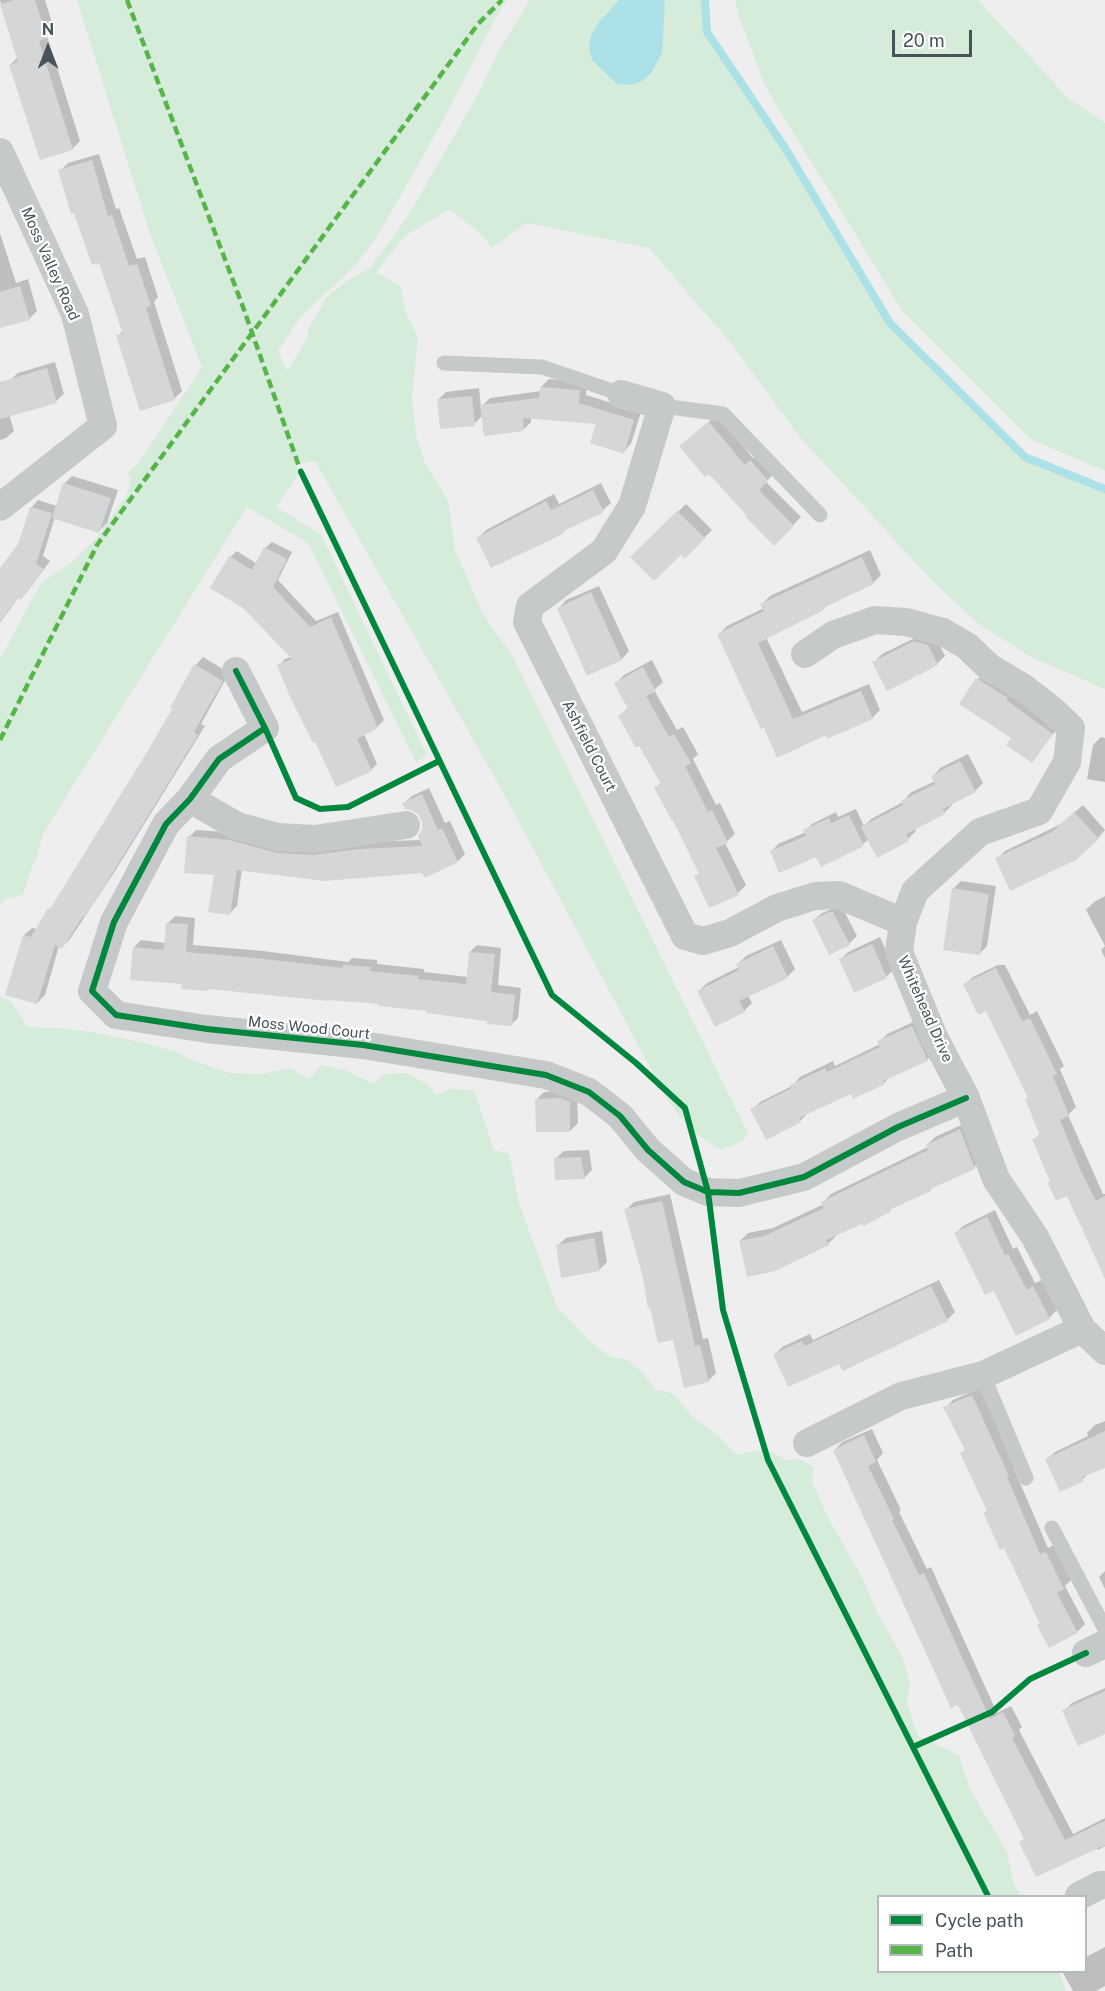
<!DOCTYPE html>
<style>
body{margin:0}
#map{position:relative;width:1105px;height:1991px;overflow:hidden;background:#efeeee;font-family:"Public Sans",sans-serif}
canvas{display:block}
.legend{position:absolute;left:877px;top:1895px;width:210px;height:78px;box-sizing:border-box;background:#fff;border:2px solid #b5babd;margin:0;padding:8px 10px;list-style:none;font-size:18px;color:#475359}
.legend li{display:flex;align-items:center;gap:12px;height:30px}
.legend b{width:30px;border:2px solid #b5babd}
.north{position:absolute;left:18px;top:18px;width:60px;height:60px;-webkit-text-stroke:4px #fff;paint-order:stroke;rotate:0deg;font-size:16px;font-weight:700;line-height:24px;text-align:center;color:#475359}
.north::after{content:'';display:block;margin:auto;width:21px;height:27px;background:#475359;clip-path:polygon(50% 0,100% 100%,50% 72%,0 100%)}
.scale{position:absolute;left:892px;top:30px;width:80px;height:27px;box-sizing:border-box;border:3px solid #475359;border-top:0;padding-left:8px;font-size:18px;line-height:21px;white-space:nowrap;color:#475359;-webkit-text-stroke:4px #fff;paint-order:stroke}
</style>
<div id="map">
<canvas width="1105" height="1991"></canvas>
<ul class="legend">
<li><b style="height:8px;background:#00873e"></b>Cycle path</li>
<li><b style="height:8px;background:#57b448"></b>Path</li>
</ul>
<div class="north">N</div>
<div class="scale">20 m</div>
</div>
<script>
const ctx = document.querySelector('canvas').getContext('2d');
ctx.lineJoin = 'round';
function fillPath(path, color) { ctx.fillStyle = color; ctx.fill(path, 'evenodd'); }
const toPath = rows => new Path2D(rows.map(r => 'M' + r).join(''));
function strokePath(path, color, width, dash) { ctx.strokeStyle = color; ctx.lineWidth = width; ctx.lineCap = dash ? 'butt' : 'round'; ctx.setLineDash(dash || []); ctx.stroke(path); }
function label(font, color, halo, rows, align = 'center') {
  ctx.font = font + ' "Public Sans",sans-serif'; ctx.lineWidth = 4.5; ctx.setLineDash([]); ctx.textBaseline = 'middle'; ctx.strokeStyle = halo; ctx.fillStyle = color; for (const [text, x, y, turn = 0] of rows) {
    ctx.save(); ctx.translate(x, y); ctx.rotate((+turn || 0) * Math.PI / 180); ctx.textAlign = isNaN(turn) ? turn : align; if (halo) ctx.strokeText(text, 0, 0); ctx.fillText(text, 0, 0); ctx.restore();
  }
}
fillPath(toPath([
 [77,0,507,0,496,17,445,117,380,232,356,265,302,315,278,351,287,371,307,339,308,330,326,298,345,282,370,268,408,216,478,94,499,50,530,0,619,0,598,23,665,3,663,0,707,0,705,15,707,32,732,73,778,136,890,323,1025,457,1105,489,1105,689,1033,658,980,625,936,585,799,436,729,341,649,248,527,223,492,248,482,235,450,209,405,236,376,272,401,287,405,310,418,337,412,399,416,435,425,463,448,500,455,550,483,614,512,655,748,1133,743,1141,721,1150,692,1131,668,1101,505,796,315,461,297,464,297,476,276,507,321,534,427,755,416,762,308,543,247,507,43,834,37,857,31,870,23,895,4,900,0,907,0,659,41,583,71,563,96,539,127,494,131,478,127,474,138,463,202,367,150,234],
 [735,0,978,0,1068,98,1105,123,1105,471,1030,439,903,312,766,88,738,14],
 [0,997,11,1001,28,1027,59,1028,92,1032,141,1042,177,1052,194,1061,231,1073,262,1074,291,1068,309,1079,321,1065,345,1070,374,1084,384,1074,407,1073,425,1083,436,1095,449,1089,474,1090,494,1150,509,1154,519,1203,557,1307,593,1344,611,1357,626,1359,642,1372,656,1390,672,1393,693,1417,718,1435,737,1455,753,1451,773,1452,784,1460,799,1459,814,1467,812,1482,829,1519,863,1579,876,1610,902,1656,910,1684,907,1703,918,1736,959,1755,969,1787,1007,1852,1014,1884,1021,1896,878,1896,878,1972,1059,1972,1066,1991,0,1991]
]), '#d5ecdb');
fillPath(toPath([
 [619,0,663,0,665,3,662,53,651,73,642,81,629,85,617,84,592,60,589,48,591,36,598,23]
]), '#ace1e7');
fillPath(toPath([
 [0,0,45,0,54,29,47,36,80,141,72,149,10,65,18,57],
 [99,154,116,209,119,208,137,259,145,257,158,297,154,302,182,391,174,399,118,336,123,331,100,261,60,171,68,163],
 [0,233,16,283,28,279,37,311,29,319,0,327],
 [55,362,64,394,56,401,10,380,18,373],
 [549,379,587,383,586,395,641,412,631,444,623,452,598,422,531,417,531,422,524,429,483,415,474,424,438,400,446,392,479,388,481,407,490,398,541,391,541,387],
 [6,403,14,431,6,438,0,440,0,404],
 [717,415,753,458,759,454,775,472,766,482,801,517,774,544,689,438],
 [72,476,118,490,107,523,99,531,55,517,43,556,50,561,28,591,21,598,19,597,0,623,0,571,19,544,31,508,38,500,57,506,64,484],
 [601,483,611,503,603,510,567,528,562,533,478,538,486,530,554,494,559,504],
 [686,504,712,530,685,557,681,553,632,557],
 [272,542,292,552,278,580,316,621,338,612,384,720,377,727,364,734,377,764,371,770,279,666,285,659,291,657,230,557,237,551,257,564,265,548],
 [870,550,881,575,873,583,829,603,823,609,766,637,802,712,869,684,880,710,872,718,826,733,778,756,719,634,727,626,764,608,762,604,770,596],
 [599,586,629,651,622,659,588,674,559,608,566,600],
 [923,634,936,638,945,656,937,664,887,689,874,662,882,654],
 [203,657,229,673,201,724,205,726,117,868,70,939,62,947,59,946,45,995,37,1003,24,935,32,928,37,929,55,903,149,753,196,665],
 [652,660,663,682,654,690,677,730,683,727,698,754,693,759,716,805,720,803,735,834,725,843,746,885,738,893,695,877,700,872,656,788,661,783,640,744,619,716,629,707,616,683,624,675],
 [985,671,1060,725,1032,761,1013,738,961,703,978,679],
 [1101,737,1105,738,1105,782,1087,779,1093,745],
 [968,754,983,783,975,791,951,803,952,805,944,813,914,828,916,831,908,839,878,856,869,839,863,844,817,855,772,851,778,844,806,832,805,831,812,824,836,812,838,817,856,809,864,826,871,819,903,802,910,793,935,781,933,776,940,768],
 [429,788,445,823,450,821,465,854,458,861,423,871,242,869,237,906,230,913,215,874,189,837,196,830,367,842,421,840,424,823,420,814,404,803,412,796],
 [1083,805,1105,830,1098,838,997,859,1005,851,1061,824],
 [961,881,996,886,987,946,979,954,953,889],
 [1105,896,1105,958,1101,950,1105,946,1086,910,1094,902],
 [841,905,857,936,849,944,814,920,822,913],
 [175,916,195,918,193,945,263,951,348,962,352,958,377,960,377,964,424,969,424,972,468,977,470,952,477,945,501,948,498,985,521,988,518,1018,511,1025,381,1002,209,988,208,989,183,983,134,947,141,940,166,943,168,923],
 [880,937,894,969,886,977,840,960,848,952],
 [781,940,795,969,787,977,748,995,752,1003,744,1011,699,991,707,983,739,967,738,964,746,956],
 [998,965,1005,965,1030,1015,1037,1011,1064,1066,1060,1069,1076,1107,1068,1115,1103,1194,1105,1194,1105,1258,1068,1194,1051,1180,1034,1140,1041,1133,1029,1097,987,1009,965,984,973,977],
 [920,1019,935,1052,927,1060,891,1076,884,1083,851,1092,808,1113,800,1121,752,1110,760,1102,792,1086,800,1077,833,1061,835,1066,880,1044,879,1042,887,1034],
 [569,1091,577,1094,578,1123,570,1131,536,1100,544,1092],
 [968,1122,982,1160,974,1167,935,1185,930,1190,893,1207,889,1211,835,1234,836,1236,828,1244,740,1241,748,1233,773,1228,824,1204,823,1202,831,1194,928,1147,927,1145,935,1137],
 [589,1150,592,1170,584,1178,556,1158,564,1151],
 [670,1194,703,1339,708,1338,716,1373,708,1381,674,1338,644,1278,626,1210,634,1202],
 [995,1210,1013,1249,1017,1247,1035,1283,1042,1280,1057,1310,1049,1318,955,1234,963,1226],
 [602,1231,607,1262,599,1270,558,1245,566,1238],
 [939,1280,955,1312,947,1320,774,1355,782,1347,810,1334,813,1340],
 [980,1388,1016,1467,1014,1469,1048,1548,1054,1545,1071,1580,1065,1586,1085,1624,1077,1632,1039,1625,1041,1623,1004,1547,985,1513,988,1509,961,1453,966,1449,945,1408,953,1400],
 [1105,1421,1105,1466,1090,1472,1083,1479,1047,1459,1055,1452,1088,1436,1087,1433,1095,1425],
 [872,1429,883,1453,877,1460,901,1510,899,1512,927,1569,931,1567,997,1713,1011,1706,1022,1727,1019,1730,1073,1834,1105,1818,1105,1846,1098,1850,1096,1847,1021,1842,1025,1838,835,1450,842,1442],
 [1105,1571,1105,1589,1099,1577],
 [1105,1688,1105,1732,1064,1711,1072,1703],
 [1105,1947,1105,1986,1096,1991,1073,1991,1063,1973,1086,1972,1086,1957]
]), '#0003');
strokePath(toPath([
 [705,0,707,32,787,151,890,323,1025,457,1105,489]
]), '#ace1e7', 8);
fillPath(toPath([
 [14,0,35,0,47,38,39,41,73,150,40,160,9,65,18,62,0,4],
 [92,160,108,216,112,215,129,266,137,264,151,306,146,308,175,400,140,411,116,335,123,334,99,263,92,265,74,213,71,214,58,170],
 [20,286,30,320,0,328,0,292],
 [47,368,57,403,0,419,0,382],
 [540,387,580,390,579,403,634,420,624,454,590,443,596,424,523,418,524,431,484,436,480,405,539,398],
 [472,396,475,426,440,429,437,399],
 [709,422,745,465,750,460,768,481,759,490,794,526,774,546,745,516,746,515,709,474,705,477,679,446],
 [63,483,111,498,99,533,52,518],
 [593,490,604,512,562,532,563,534,491,568,476,538,546,501,551,510],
 [30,507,52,513,36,564,44,569,21,600,18,598,0,622,0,568,18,544],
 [677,511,705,538,685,559,681,555,654,581,630,557],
 [264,547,287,559,273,587,310,627,331,617,378,728,357,739,372,771,336,787,315,742,313,743,291,699,277,665,292,659,243,608,210,588,229,556,252,570],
 [862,557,874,584,823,608,824,610,758,643,793,719,861,691,873,719,827,739,826,735,777,758,764,728,761,729,717,634,764,611,760,604],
 [591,592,622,660,587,676,557,608],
 [914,641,928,645,938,665,917,676,914,674,915,677,887,691,872,662],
 [194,664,223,681,194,732,198,735,85,917,83,916,62,949,55,945,37,1004,5,995,23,935,31,937,48,908,50,909,147,752,172,709,170,708],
 [643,667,656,691,646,696,669,737,674,734,691,763,685,766,708,812,712,810,728,843,716,848,739,895,709,908,694,876,699,874,673,820,672,821,654,787,661,784,639,746,636,748,618,716,628,709,614,683],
 [976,678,1008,698,1006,700,1053,734,1032,763,1006,745,1011,738,959,704],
 [960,761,976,792,943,809,945,814,906,834,909,841,877,858,861,827,903,805,901,801,935,784,931,776],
 [422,794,438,830,442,828,458,862,425,878,422,873,324,881,237,870,230,915,208,912,214,875,184,873,187,836,229,840,277,853,314,855,359,849,422,846,418,836,422,830,422,823,419,815,412,810,405,809,402,803],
 [1074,812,1099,839,1076,860,1010,891,995,858,1052,832],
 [849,815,864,846,821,867,816,857,779,873,770,851,806,836,803,830,829,818,831,823],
 [952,888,989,894,980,955,943,950],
 [829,912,833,912,850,945,829,955,812,920],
 [166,923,188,924,186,952,255,958,343,968,343,965,371,967,370,971,418,976,418,979,466,984,469,952,495,954,491,992,515,995,512,1026,487,1024,487,1021,426,1013,426,1011,379,1006,379,1004,329,1000,329,1001,208,989,208,991,181,989,182,984,130,980,133,947,164,950],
 [872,944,887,978,854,993,839,959],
 [773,946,788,978,739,1001,745,1012,715,1027,697,991,739,970,736,964],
 [996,968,1022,1021,1030,1018,1057,1074,1053,1076,1069,1116,1060,1120,1081,1171,1096,1201,1105,1196,1105,1279,1067,1196,1056,1201,1047,1182,1050,1181,1032,1139,1040,1136,1025,1099,1028,1098,986,1011,978,1015,963,984],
 [912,1026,928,1061,883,1081,885,1084,853,1099,851,1094,799,1118,801,1122,766,1140,750,1109,792,1088,790,1085,825,1068,827,1072,880,1047,877,1041],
 [560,1098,570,1102,570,1132,536,1132,535,1099],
 [960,1129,975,1169,930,1189,931,1191,889,1210,890,1212,864,1226,862,1224,826,1240,829,1245,775,1271,747,1277,739,1241,764,1236,824,1208,821,1202,928,1150,926,1145],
 [581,1157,585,1179,555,1180,554,1158],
 [662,1201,695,1346,700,1345,709,1382,684,1388,673,1340,658,1343,650,1308,648,1309,643,1278,624,1209],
 [987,1217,1005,1255,1008,1254,1027,1290,1033,1286,1050,1319,1016,1336,994,1291,985,1295,954,1233],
 [594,1238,600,1271,561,1278,556,1245],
 [931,1286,948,1321,843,1371,839,1364,788,1387,773,1354,802,1341,805,1346],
 [972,1395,1009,1476,1007,1477,1040,1554,1046,1552,1064,1589,1057,1593,1078,1633,1049,1648,1037,1625,1040,1624,1004,1548,1000,1550,983,1512,987,1511,960,1453,965,1450,943,1407],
 [1105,1431,1105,1468,1082,1477,1084,1481,1060,1492,1045,1459],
 [864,1435,876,1462,868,1466,894,1519,892,1520,919,1575,924,1573,990,1719,1003,1712,1015,1736,1012,1738,1065,1840,1105,1821,1105,1845,1036,1877,1019,1842,1024,1839,958,1705,951,1708,833,1450],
 [1105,1691,1105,1734,1078,1746,1062,1710]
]), '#d5d6d7');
strokePath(toPath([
 [444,363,542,367,621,394],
 [662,406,723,414,820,515],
 [983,1375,1026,1478],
 [1052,1528,1105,1629]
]), '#c6c9ca', 15);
strokePath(toPath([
 [0,152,75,314,103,426,0,507],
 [621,394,662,406,632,506,604,551,530,606,527,622,685,936,703,941,730,933,777,908,815,896,839,895,903,922],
 [805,654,833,635,875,620,906,622,943,632,967,646,989,667,1024,688,1052,710,1071,728,1067,762,1039,811,980,832,915,891,903,922,899,952,934,1037,966,1098,996,1179,1035,1237,1082,1329,1105,1351],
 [236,671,265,728,219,759,190,799,166,824,114,922,92,991,116,1015,207,1029,363,1045,546,1075,589,1092,620,1116,648,1150,684,1182,708,1192,739,1193,804,1177,898,1127,966,1098],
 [190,799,237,826,278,837,315,839,406,825],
 [807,1443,901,1396,983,1375,1082,1329],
 [1086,1653,1105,1644],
 [1079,1896,1100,1885,1105,1885]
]), '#c6c9ca', 28);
strokePath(toPath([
 [127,0,243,307,301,472],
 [0,740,97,545,478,24,502,0]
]), '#57b448', 4.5, [9, 4.5]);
strokePath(toPath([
 [301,472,552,995,636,1063,685,1108,708,1192,723,1310,768,1460,988,1896],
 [236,671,265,728,219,759,190,799,166,824,114,922,92,991,116,1015,207,1029,363,1045,546,1075,589,1092,620,1116,648,1150,684,1182,708,1192,739,1193,804,1177,898,1127,966,1098],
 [265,728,296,798,320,809,348,807,439,761],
 [913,1747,992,1712,1030,1679,1086,1653]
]), '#00873e', 6);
label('15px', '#475359', '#fff', [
 ["Moss Valley Road",50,264,66],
 ["Ashfield Court",589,746,63],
 ["Whitehead Drive",925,1009,66],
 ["Moss Wood Court",309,1028,6]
]);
</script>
